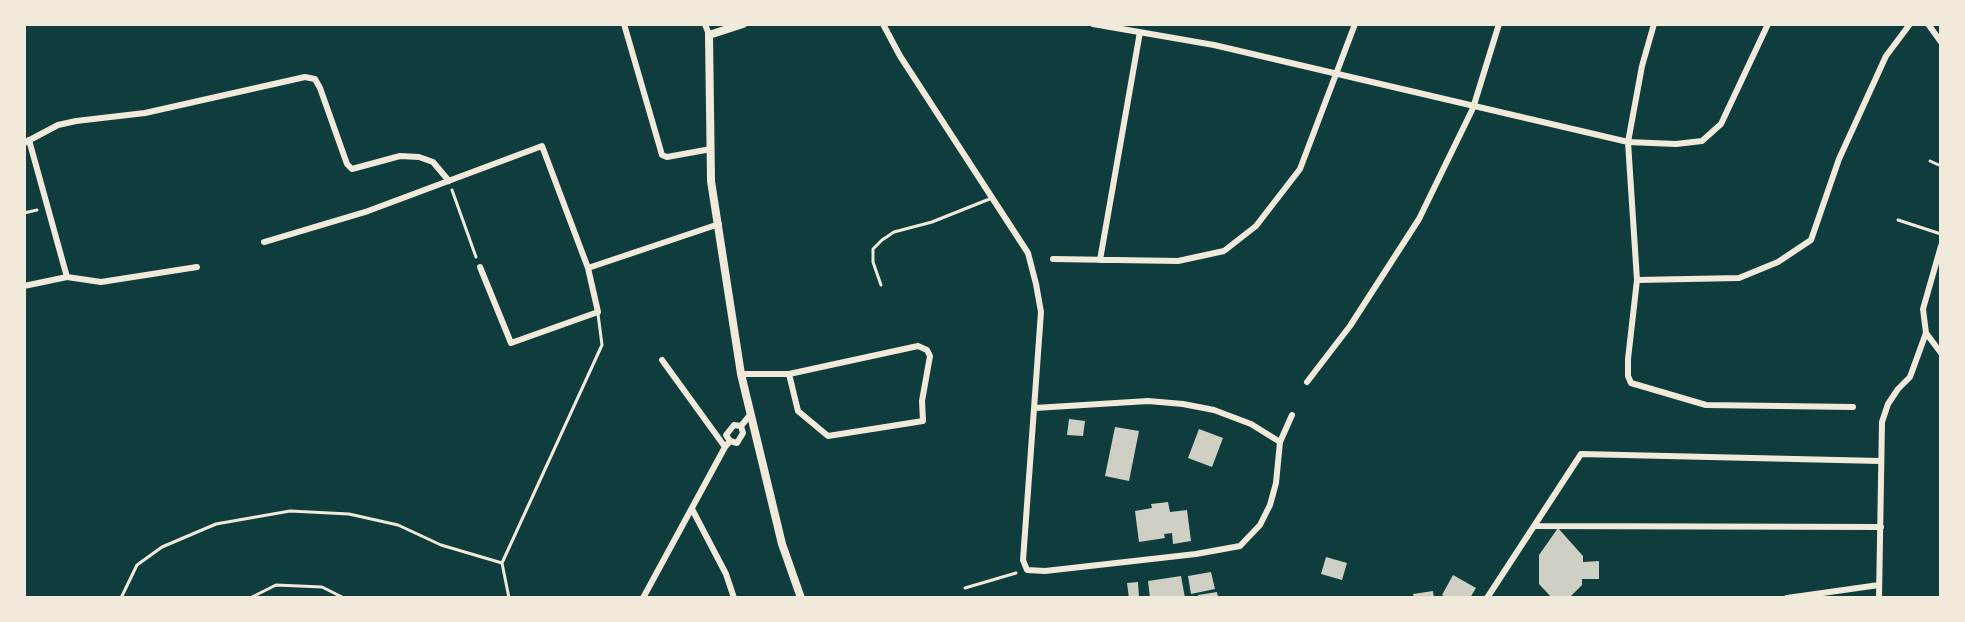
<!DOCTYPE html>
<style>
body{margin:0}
#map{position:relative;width:1965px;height:622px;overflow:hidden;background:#0f3d3e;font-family:Helvetica,sans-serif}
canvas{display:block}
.frame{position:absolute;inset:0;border:26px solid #f1e9da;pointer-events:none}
</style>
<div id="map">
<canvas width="1965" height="622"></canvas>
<div class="frame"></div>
</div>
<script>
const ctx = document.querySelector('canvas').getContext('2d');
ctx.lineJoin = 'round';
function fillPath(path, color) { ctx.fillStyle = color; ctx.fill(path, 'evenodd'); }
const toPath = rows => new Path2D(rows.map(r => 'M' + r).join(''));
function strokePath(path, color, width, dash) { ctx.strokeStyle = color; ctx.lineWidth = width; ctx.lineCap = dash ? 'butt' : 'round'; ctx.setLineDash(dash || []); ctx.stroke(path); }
fillPath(toPath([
 [1069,419,1085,421,1083,436,1067,435],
 [1115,427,1139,431,1129,481,1105,476],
 [1199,429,1223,438,1212,467,1188,458],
 [1168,502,1170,512,1187,510,1191,541,1173,544,1172,533,1164,534,1165,538,1139,542,1135,511,1152,508,1151,504],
 [1558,528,1583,556,1583,562,1599,561,1599,579,1582,579,1582,585,1569,598,1552,598,1539,584,1539,555],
 [1326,557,1347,563,1342,580,1321,574],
 [1211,572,1215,589,1191,594,1188,576],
 [1453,575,1476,588,1470,598,1447,598,1442,595],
 [1181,576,1185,598,1150,598,1148,581],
 [1138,582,1139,598,1129,598,1127,583],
 [1433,591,1434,598,1414,598,1413,594],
 [1217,592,1218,598,1199,598,1198,595]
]), '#cfcfc3');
strokePath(toPath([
 [452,190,476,257],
 [24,213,37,210],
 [965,588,1016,573]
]), '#f1e9da', 3);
strokePath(toPath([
 [1930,161,1941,166],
 [1898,220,1941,234],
 [881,285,873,262,873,249,882,240,894,232,932,222,992,198],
 [121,598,137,565,162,547,216,524,290,511,349,514,398,525,441,545,502,563],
 [250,598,276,585,322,587,344,598],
 [509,598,502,563,602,345,598,314]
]), '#f1e9da', 3);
strokePath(toPath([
 [624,24,662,155,667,157,711,149],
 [705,24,709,35],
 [883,24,900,56,1028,253,1036,284,1041,312,1023,560,1027,570,1045,571,1196,554,1240,546,1260,525,1270,505,1276,483,1280,442,1292,415],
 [1093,24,1214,45,1628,142,1676,144,1702,141,1721,124,1768,24],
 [1654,24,1642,66,1628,142,1637,280,1628,359,1628,376,1631,383,1706,405,1853,407],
 [1928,24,1941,42],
 [29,140,67,277],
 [24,143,58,125,76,121,145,113,305,77,315,79,320,88,347,164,352,169,400,156,419,157,433,162,449,181],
 [264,242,368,211,542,146,588,268,598,312,511,343,480,267],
 [1053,259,1178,261,1224,251,1256,226,1300,169,1355,24],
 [1100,260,1140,32],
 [588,268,719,224],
 [1637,280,1739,278,1778,262,1811,240,1839,159,1886,56,1910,24],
 [24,286,67,277,101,282,197,267],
 [1926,333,1941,353],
 [662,360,725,447],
 [741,374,789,374,918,346,927,350,930,356,922,401,923,421,828,436,798,411,789,374],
 [1307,382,1350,326,1419,219,1473,108,1499,24],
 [1035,408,1148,401,1183,404,1214,410,1251,424,1280,442],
 [730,441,726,435,734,425,741,426,750,415],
 [692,509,726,574,734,598],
 [1536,526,1881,527],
 [643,598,725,447,730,441,737,443,743,433,741,426],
 [1487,598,1581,454,1880,461],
 [1787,598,1879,585],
 [1879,598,1882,422,1888,404,1898,389,1910,377,1926,333,1923,309,1941,246]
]), '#f1e9da', 6);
strokePath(toPath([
 [743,24,709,35,711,181,741,374,782,544,801,598]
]), '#f1e9da', 8);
</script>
